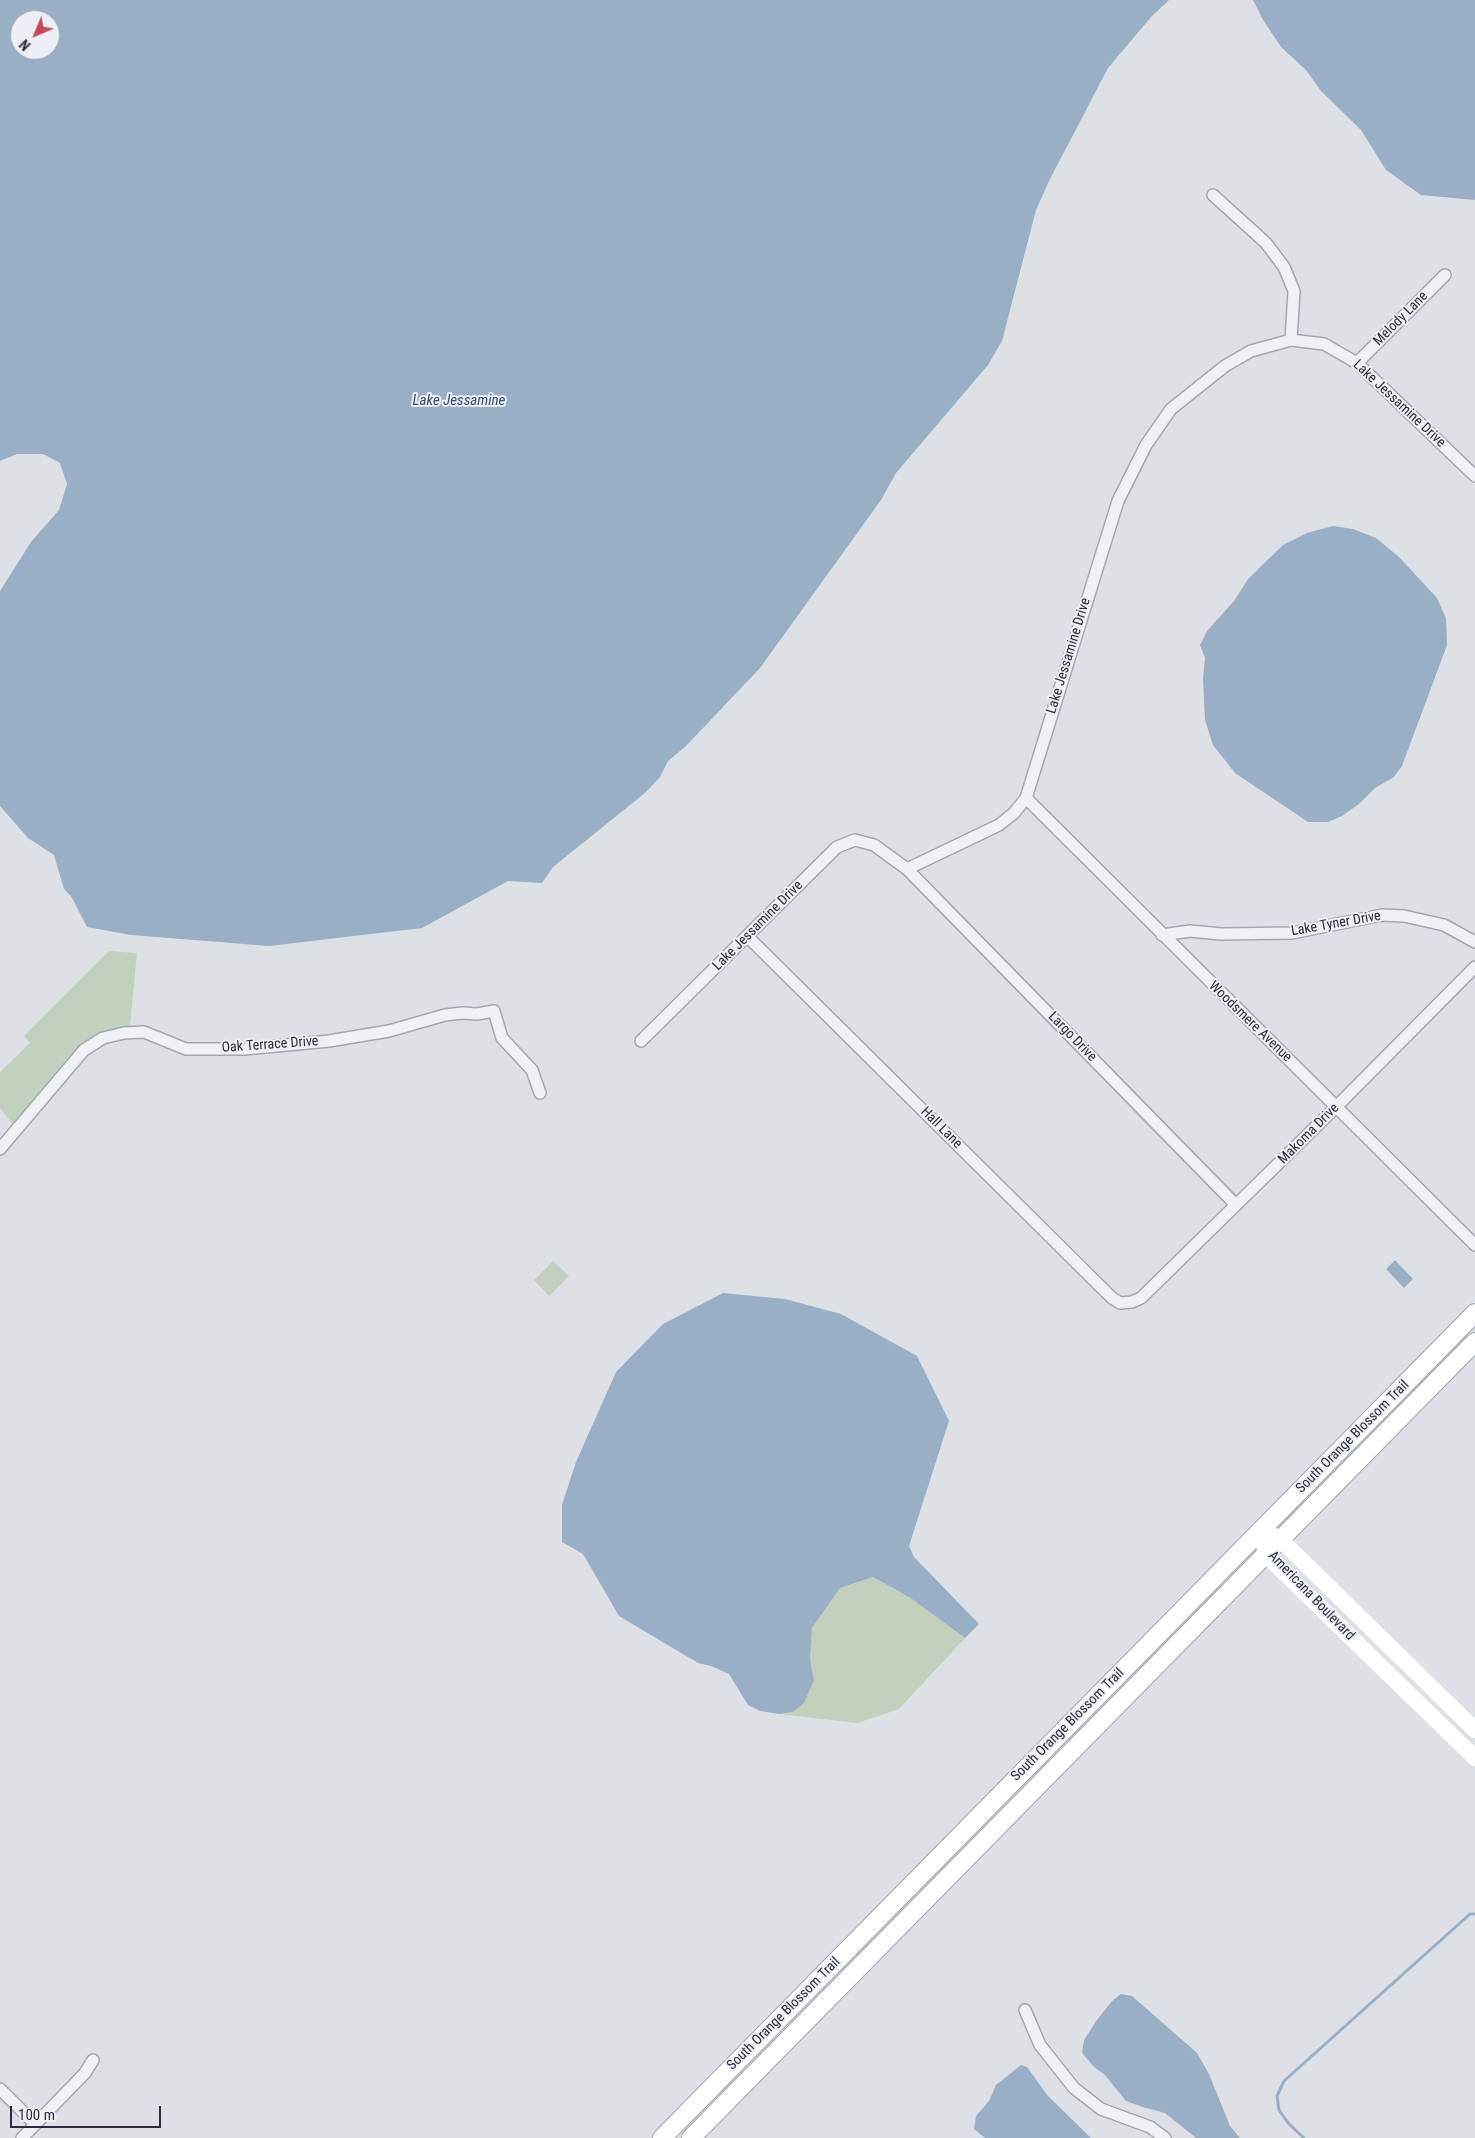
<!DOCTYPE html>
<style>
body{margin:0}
#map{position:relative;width:1475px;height:2138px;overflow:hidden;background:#dde1e6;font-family:"Roboto Condensed",sans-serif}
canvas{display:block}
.north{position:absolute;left:10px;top:10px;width:50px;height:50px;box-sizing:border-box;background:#eceff4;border:1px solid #9da2aa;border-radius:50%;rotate:225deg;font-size:14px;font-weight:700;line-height:20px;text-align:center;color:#272f3c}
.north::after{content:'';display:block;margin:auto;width:18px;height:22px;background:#c8455c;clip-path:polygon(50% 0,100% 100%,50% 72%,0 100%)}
.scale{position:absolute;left:10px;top:2106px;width:151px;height:22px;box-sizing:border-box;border:2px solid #272f3c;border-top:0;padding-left:6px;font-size:15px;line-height:18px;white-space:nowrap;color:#272f3c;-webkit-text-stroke:4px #eceff4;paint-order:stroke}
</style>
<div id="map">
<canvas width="1475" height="2138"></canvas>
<div class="north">N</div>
<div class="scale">100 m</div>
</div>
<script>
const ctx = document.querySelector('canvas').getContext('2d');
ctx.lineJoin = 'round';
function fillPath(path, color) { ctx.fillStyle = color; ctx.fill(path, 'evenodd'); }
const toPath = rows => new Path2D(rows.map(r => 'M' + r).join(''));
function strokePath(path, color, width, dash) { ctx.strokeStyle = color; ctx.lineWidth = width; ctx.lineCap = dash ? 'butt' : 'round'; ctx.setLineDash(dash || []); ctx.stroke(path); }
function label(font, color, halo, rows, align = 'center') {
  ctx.font = font + ' "Roboto Condensed",sans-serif'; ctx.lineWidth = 4; ctx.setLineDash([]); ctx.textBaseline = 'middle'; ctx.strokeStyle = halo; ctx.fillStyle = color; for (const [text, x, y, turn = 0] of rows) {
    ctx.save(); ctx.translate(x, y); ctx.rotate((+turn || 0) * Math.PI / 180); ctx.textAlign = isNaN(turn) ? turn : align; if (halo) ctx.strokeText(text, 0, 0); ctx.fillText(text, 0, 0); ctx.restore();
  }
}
fillPath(toPath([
 [109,951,137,953,130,1026,104,1031,86,1042,14,1126,0,1108,0,1072,30,1043,24,1036],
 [553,1261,569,1276,549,1296,534,1280],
 [873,1577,909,1597,965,1638,899,1709,857,1723,779,1714,793,1712,814,1680,810,1659,812,1628,840,1588]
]), '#c3d0be');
fillPath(toPath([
 [0,0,1169,0,1151,17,1108,68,1049,181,1036,210,1002,341,988,365,896,473,881,500,760,668,686,746,668,761,660,777,645,793,553,867,542,883,508,881,422,928,269,946,131,935,87,927,71,896,64,889,54,855,28,838,0,806,0,591,31,542,59,510,67,484,60,463,43,454,17,454,0,461],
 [20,20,50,20,50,50,20,50],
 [1253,0,1475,0,1475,200,1421,195,1386,170,1361,130,1321,91,1306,70,1281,47,1263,20],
 [1333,526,1353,529,1376,538,1399,557,1437,598,1446,618,1447,645,1402,766,1394,777,1375,788,1359,804,1342,816,1328,822,1308,822,1235,773,1213,745,1205,720,1203,678,1205,658,1200,645,1207,631,1234,601,1248,579,1283,545,1307,533],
 [1395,1260,1413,1279,1404,1288,1386,1269],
 [723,1293,785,1299,841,1314,917,1356,949,1421,909,1546,914,1557,979,1624,965,1638,909,1597,873,1577,840,1588,812,1628,810,1659,814,1680,804,1703,793,1712,779,1714,760,1711,748,1705,729,1674,711,1666,698,1663,619,1616,583,1554,562,1542,562,1505,576,1462,616,1372,663,1324],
 [1121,1994,1132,1996,1197,2053,1209,2074,1230,2126,1240,2138,1196,2138,1165,2113,1143,2107,1126,2101,1104,2074,1095,2068,1082,2053,1084,2040,1097,2020,1112,2001],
 [1021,2065,1027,2067,1048,2096,1091,2138,985,2138,974,2129,976,2116,989,2101,996,2085]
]), '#99afc5');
strokePath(toPath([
 [1304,2138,1289,2124,1279,2110,1277,2096,1284,2081,1470,1914,1475,1914]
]), '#99afc5', 3);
const minor = toPath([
 [1213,195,1266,243,1284,267,1294,291,1291,340],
 [1357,363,1445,275],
 [1026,798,1475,1245],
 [907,869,999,825,1014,813,1026,798,1118,501,1146,445,1171,409,1225,366,1251,351,1291,340,1324,344,1357,363,1475,476],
 [1162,935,1190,931,1221,934,1292,933,1382,915,1404,916,1444,925,1475,942],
 [747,936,1112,1298,1120,1303,1132,1302,1141,1298,1337,1106,1475,967],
 [641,1041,837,847,855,840,874,845,907,869,1236,1205],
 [0,1149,84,1050,103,1038,124,1033,144,1032,186,1049,245,1049,329,1041,389,1031,445,1015,463,1013,477,1014,494,1011,502,1038,532,1070,540,1093],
 [1025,2010,1040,2045,1074,2088,1101,2109,1150,2127,1165,2138],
 [0,2089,35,2124],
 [22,2138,85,2073,93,2060]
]);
const primary = toPath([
 [662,2138,1475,1313],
 [691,2138,1475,1342]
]);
strokePath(minor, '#a3a8b0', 14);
strokePath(primary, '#9da5b1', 20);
strokePath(minor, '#eff1f5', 11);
strokePath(toPath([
 [1261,1529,1266,1555,1475,1758],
 [1269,1533,1281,1540,1475,1730]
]), '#fff', 16);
strokePath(primary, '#fff', 18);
label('14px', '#272f3c', '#eceff4', [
 ["Melody Lane",1401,319,-45],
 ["Lake Jessamine Drive",1399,404,43],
 ["Lake Jessamine Drive",1069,656,-73],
 ["Lake Tyner Drive",1336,924,-10],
 ["Lake Jessamine Drive",758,926,-45],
 ["Woodsmere Avenue",1250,1022,44],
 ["Largo Drive",1072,1037,46],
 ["Oak Terrace Drive",270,1045,-4],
 ["Hall Lane",941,1128,45],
 ["Makoma Drive",1309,1134,-45],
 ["South Orange Blossom Trail",1353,1437,-45],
 ["Americana Boulevard",1311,1596,46],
 ["South Orange Blossom Trail",1068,1725,-45],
 ["South Orange Blossom Trail",784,2014,-45]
]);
label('italic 15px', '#334f6e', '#eceff4', [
 ["Lake Jessamine",459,401]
]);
</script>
